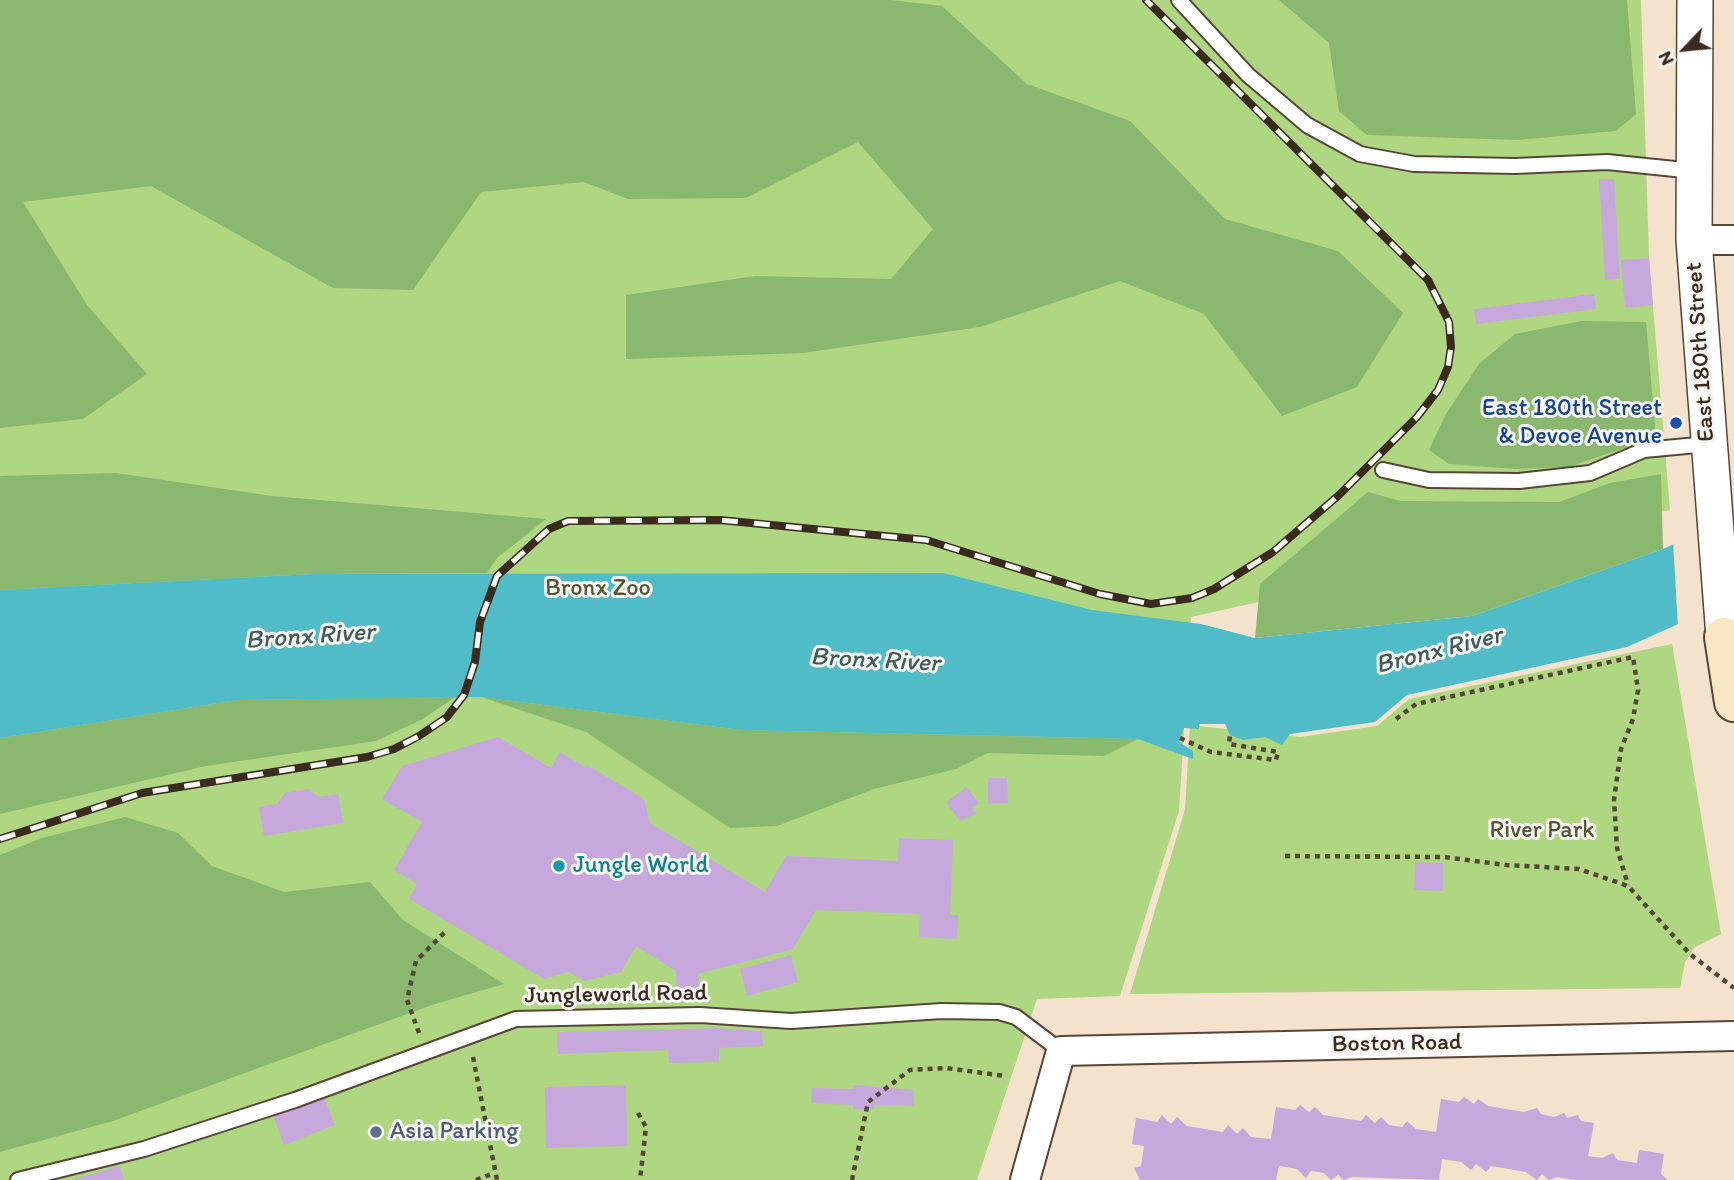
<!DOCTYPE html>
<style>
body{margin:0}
#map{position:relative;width:1734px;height:1180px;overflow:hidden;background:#f5e2cd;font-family:Itim,sans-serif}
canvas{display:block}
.north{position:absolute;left:1650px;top:14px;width:70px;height:70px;-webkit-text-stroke:5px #f6f6f2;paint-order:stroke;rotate:244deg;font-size:19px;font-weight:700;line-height:28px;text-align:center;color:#3b2a1e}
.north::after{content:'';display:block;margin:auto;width:24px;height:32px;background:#3b2a1e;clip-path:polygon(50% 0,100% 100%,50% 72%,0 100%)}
</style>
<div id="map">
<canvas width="1734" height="1180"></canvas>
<div class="north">N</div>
</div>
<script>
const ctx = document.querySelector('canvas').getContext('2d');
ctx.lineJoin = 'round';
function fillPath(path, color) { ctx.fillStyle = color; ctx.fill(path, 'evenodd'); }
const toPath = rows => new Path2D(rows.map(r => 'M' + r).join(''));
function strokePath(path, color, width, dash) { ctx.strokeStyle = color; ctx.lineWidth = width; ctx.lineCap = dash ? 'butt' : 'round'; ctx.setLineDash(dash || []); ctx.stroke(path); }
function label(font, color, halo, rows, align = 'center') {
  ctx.font = font + ' Itim,sans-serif'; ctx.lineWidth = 6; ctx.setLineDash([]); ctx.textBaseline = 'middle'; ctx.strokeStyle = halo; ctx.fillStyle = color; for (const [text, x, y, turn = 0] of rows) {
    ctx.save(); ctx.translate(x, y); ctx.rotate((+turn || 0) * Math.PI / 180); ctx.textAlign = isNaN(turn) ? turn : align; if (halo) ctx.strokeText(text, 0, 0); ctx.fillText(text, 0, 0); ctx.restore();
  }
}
fillPath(toPath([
 [0,0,1641,0,1649,258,1670,510,1191,617,1179,811,1120,996,1037,999,977,1180,0,1180],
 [1672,644,1721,934,1695,947,1685,962,1680,988,1130,994,1185,809,1190,725,1300,737,1377,726,1409,699]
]), '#afd781');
fillPath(toPath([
 [0,0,891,0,942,6,1027,84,1130,121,1225,219,1338,251,1403,313,1357,387,1282,416,1204,314,1120,281,980,327,803,353,626,359,626,295,755,276,891,279,933,229,858,142,746,198,628,199,584,182,481,192,413,290,333,288,151,186,23,202,87,305,147,374,83,419,0,428],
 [1279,0,1627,0,1636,114,1616,131,1517,140,1367,135,1339,111,1329,43],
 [1581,321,1646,322,1656,437,1569,467,1516,469,1449,464,1429,450,1446,414,1479,364,1515,334],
 [116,473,272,496,546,519,497,558,487,573,313,574,0,590,0,476],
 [1661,474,1663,549,1472,616,1255,638,1260,584,1368,492,1401,501,1559,502,1610,483],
 [455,697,423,719,376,741,206,766,0,814,0,738,237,700],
 [481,697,741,730,1138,739,1104,756,988,753,956,769,874,789,777,826,730,828,586,732],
 [125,817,178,833,212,866,284,892,370,882,403,920,504,984,432,1005,113,1121,0,1152,0,855,42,838]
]), '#8bb86f');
fillPath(toPath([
 [1734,516,1734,599,1627,647,1407,695,1375,722,1290,734,1282,745,1265,737,1243,740,1230,735,1225,724,1199,724,1199,729,1184,728,1179,742,1193,751,1193,759,1138,739,741,730,481,697,237,700,0,738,0,590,313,574,943,573,1092,610,1201,624,1255,638,1472,616,1663,549]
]), '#4fbcc8');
fillPath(toPath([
 [1734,513,1734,603,1678,628,1673,541]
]), '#f5e2cd');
fillPath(toPath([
 [1599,179,1614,179,1620,279,1605,280],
 [1649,258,1653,305,1625,308,1621,260],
 [1594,294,1596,309,1476,324,1474,309],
 [498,737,551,768,560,752,585,767,587,765,644,799,650,823,765,892,786,856,898,861,899,838,953,840,950,915,958,915,957,939,919,937,920,914,816,910,793,949,698,974,702,991,677,998,676,971,636,946,621,972,584,981,569,972,544,979,409,899,417,884,394,870,422,822,382,799,402,766],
 [988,778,1007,778,1008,803,988,804],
 [966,787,979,803,972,808,977,813,960,821,946,803],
 [309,789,318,797,338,794,343,823,264,836,259,807,277,804,285,793],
 [1415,862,1443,863,1443,891,1414,890],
 [791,955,798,982,747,996,740,969],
 [715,1028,762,1031,763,1046,719,1048,719,1062,669,1063,668,1050,558,1054,557,1032],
 [626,1085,627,1146,546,1148,545,1087],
 [853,1085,914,1090,914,1106,874,1105,874,1109,853,1109,853,1105,811,1103,812,1088,853,1089],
 [323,1095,335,1125,284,1145,273,1115],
 [1464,1097,1474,1104,1478,1099,1488,1106,1524,1112,1537,1108,1541,1114,1554,1117,1564,1113,1567,1118,1578,1115,1581,1121,1594,1123,1588,1156,1602,1158,1613,1153,1617,1160,1637,1163,1639,1150,1664,1154,1661,1174,1668,1180,1575,1180,1557,1177,1549,1180,1542,1174,1537,1180,1526,1172,1491,1166,1486,1172,1476,1164,1471,1170,1461,1162,1442,1159,1439,1180,1352,1177,1344,1180,1338,1175,1331,1180,1324,1173,1311,1171,1306,1178,1297,1169,1279,1166,1276,1180,1140,1180,1134,1168,1141,1166,1144,1146,1132,1144,1136,1118,1157,1122,1162,1115,1171,1124,1177,1117,1187,1126,1223,1132,1228,1125,1237,1134,1243,1128,1251,1137,1271,1139,1276,1107,1295,1110,1300,1105,1309,1112,1315,1107,1323,1115,1361,1121,1366,1115,1375,1123,1381,1117,1389,1125,1402,1127,1407,1121,1416,1129,1436,1132,1441,1099,1459,1102],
 [120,1166,124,1180,75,1180,75,1179]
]), '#c6a8dc');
const service = toPath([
 [1179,0,1248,75,1307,125,1360,154,1414,164,1515,166,1607,162,1694,171],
 [1383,470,1429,480,1519,481,1590,473,1644,450,1708,444],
 [18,1180,144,1149,295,1100,516,1019,700,1015,791,1021,942,1011,999,1012,1016,1017,1061,1051]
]);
const minor = toPath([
 [1694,240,1734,240],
 [1025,1180,1061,1051,1734,1036]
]);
const tertiary = toPath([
 [1695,0,1694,240,1724,637]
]);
const secondary = toPath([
 [1724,637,1734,702]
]);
strokePath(service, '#574638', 18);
strokePath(minor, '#574638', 32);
strokePath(tertiary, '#574638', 38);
strokePath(secondary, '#574638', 42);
strokePath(toPath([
 [1396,719,1416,704,1633,657,1638,690,1633,719,1621,749,1614,800,1617,848,1628,885],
 [1180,738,1211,752,1276,760,1278,752,1229,744,1230,735],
 [1285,856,1444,857,1506,865,1579,869,1628,886,1690,954,1734,988],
 [419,1033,407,1000,416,961,445,932],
 [473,1057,497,1180],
 [638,1113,646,1127,640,1180],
 [476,1180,494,1173],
 [852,1180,868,1102,910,1070,946,1068,1005,1076]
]), '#574638', 4.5, [5, 5]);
strokePath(service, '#fff', 14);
strokePath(minor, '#fff', 28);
strokePath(tertiary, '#fff', 35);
strokePath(secondary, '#f9e7c3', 38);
const rail = toPath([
 [0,839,142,793,367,757,394,749,419,736,447,717,464,695,475,662,480,622,497,576,549,529,568,521,720,520,926,540,1100,594,1151,604,1192,598,1214,589,1273,552,1339,495,1417,417,1438,390,1448,367,1451,347,1449,322,1428,280,1146,0]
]);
strokePath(rail, '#3b2a1e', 8);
strokePath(rail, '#f6f6f2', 5, [16]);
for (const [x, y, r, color] of [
 [1676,423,7,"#1a4fb4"],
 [559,866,7,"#0f9aa8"],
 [376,1132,7,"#5c6f8a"]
]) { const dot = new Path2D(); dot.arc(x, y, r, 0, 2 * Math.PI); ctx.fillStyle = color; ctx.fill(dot); strokePath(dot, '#f6f6f2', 2.5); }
label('24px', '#3b2a1e', '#f6f6f2', [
 ["East 180th Street",1701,352,-94],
 ["Jungleworld Road",616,995,-1],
 ["Boston Road",1397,1044,-1]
]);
label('24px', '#164399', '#f6f6f2', [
 ["East 180th Street",1662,409],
 ["& Devoe Avenue",1662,437]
], 'right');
label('24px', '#585537', '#f6f6f2', [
 ["Bronx Zoo",598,589],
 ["River Park",1542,831]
]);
label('24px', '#0d838f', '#f6f6f2', [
 ["Jungle World",573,866]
], 'left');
label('24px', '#4e5e75', '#f6f6f2', [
 ["Asia Parking",390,1132]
], 'left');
label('italic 26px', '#425d5a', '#f6f6f2', [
 ["Bronx River",310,637,-4],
 ["Bronx River",1439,651,-14],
 ["Bronx River",875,661,3]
]);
</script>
